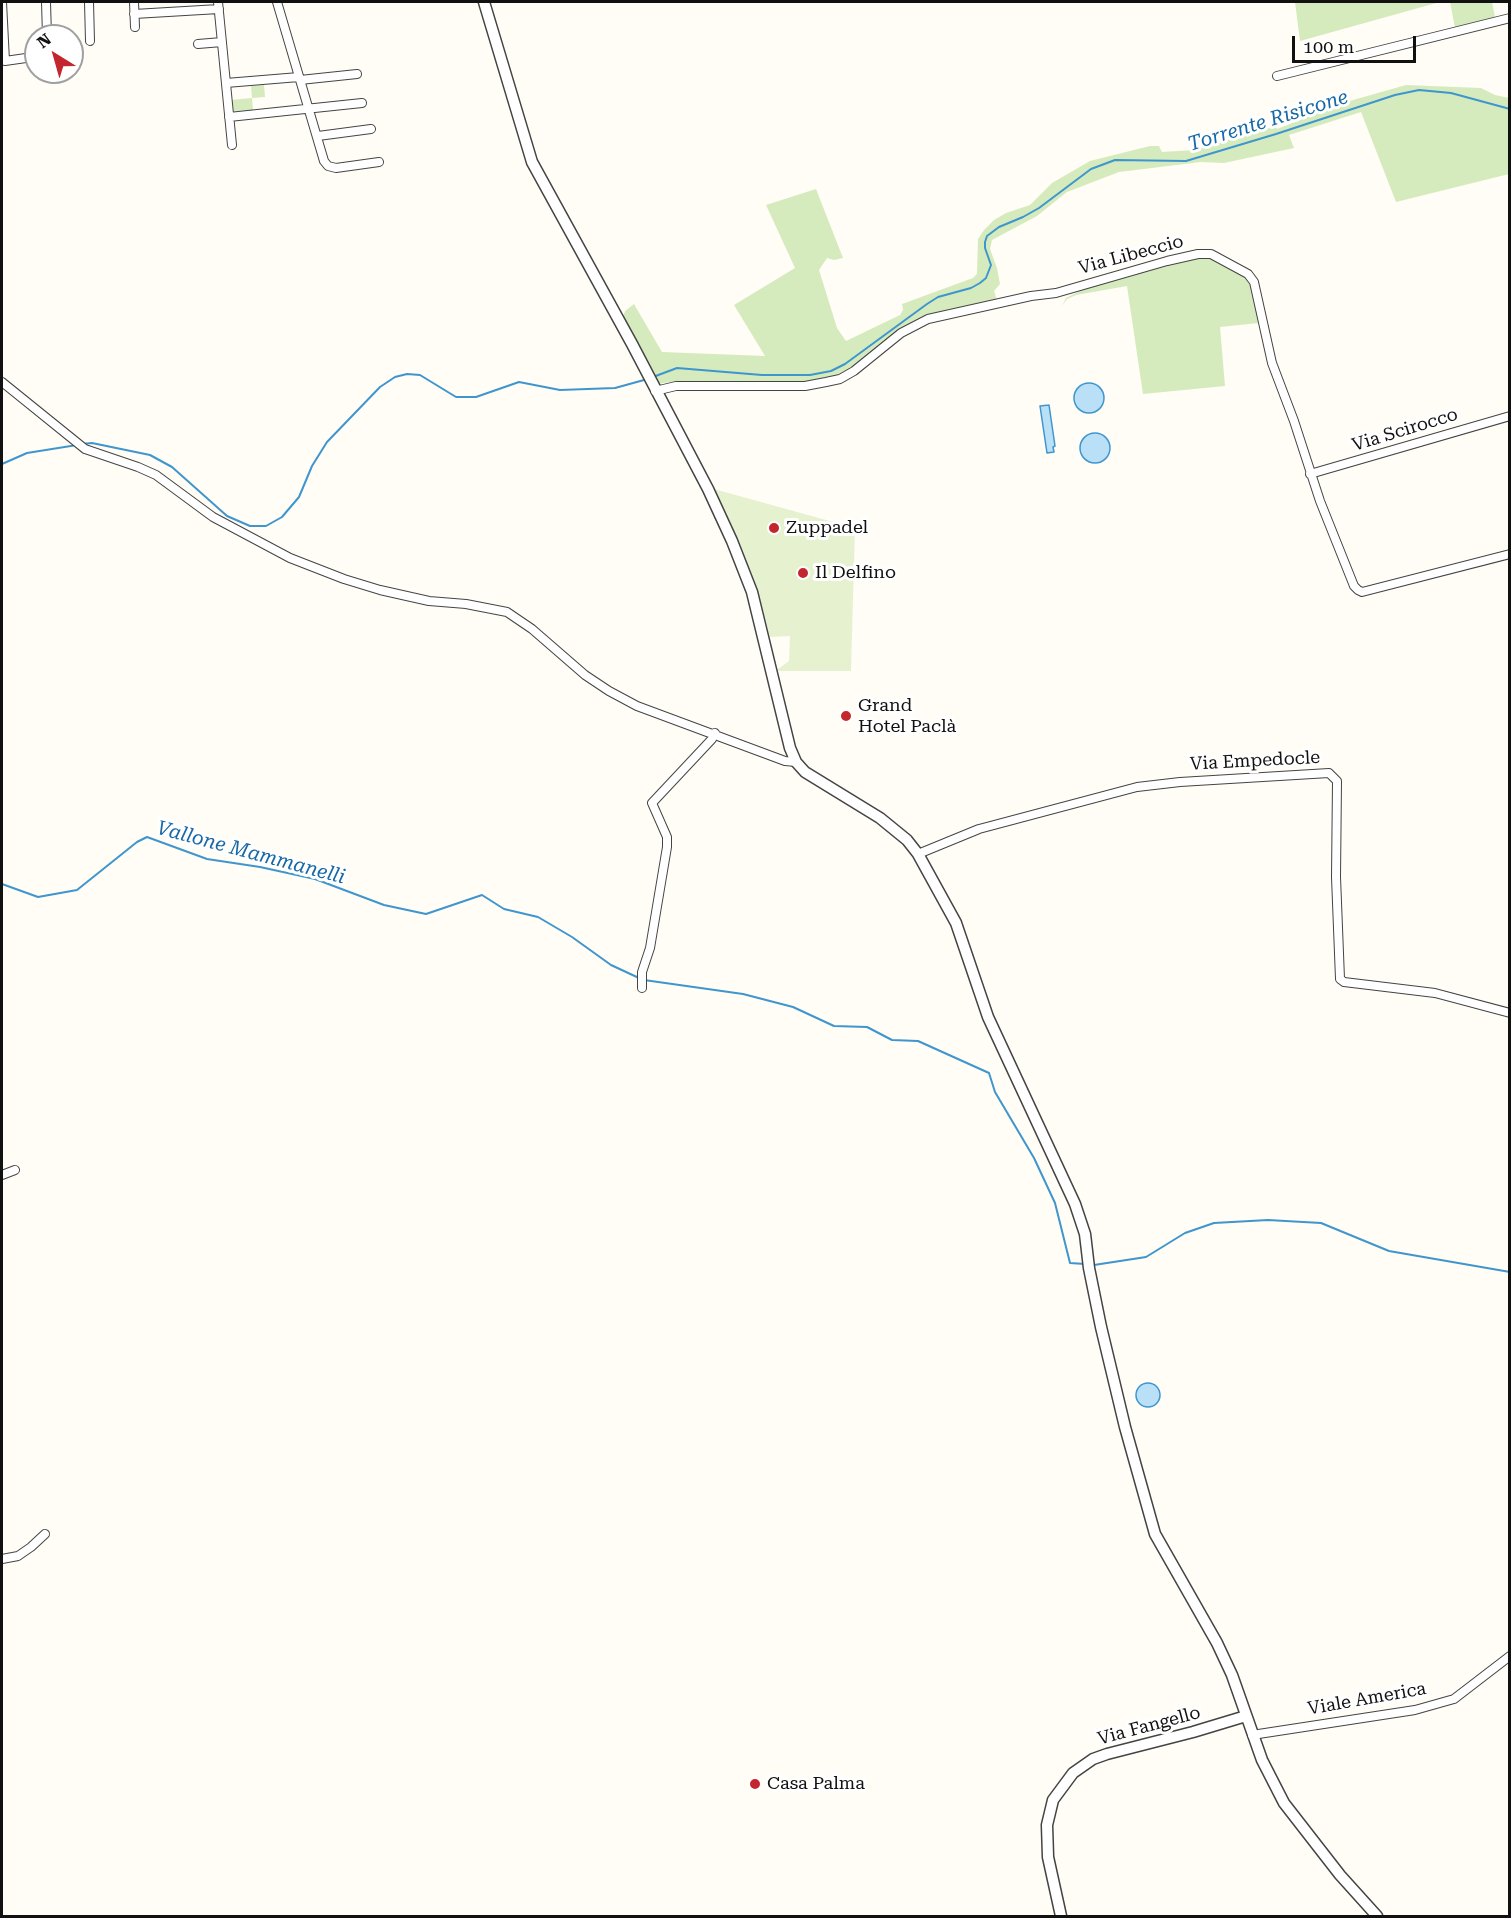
<!DOCTYPE html>
<meta charset="utf-8">
<style>
body{margin:0}
#map{position:relative;width:1511px;height:1918px;overflow:hidden;background:#fffdf5;font-family:"Roboto Serif",serif}
canvas{display:block}
.frame{position:absolute;inset:0;border:3px solid #111;pointer-events:none}
.north{position:absolute;left:24px;top:24px;width:60px;height:60px;box-sizing:border-box;background:#fff;border:2px solid #a0a0a0;border-radius:50%;rotate:323deg;font-size:16px;font-weight:700;line-height:24px;text-align:center;color:#111}
.north::after{content:'';display:block;margin:auto;width:21px;height:27px;background:#c4262e;clip-path:polygon(50% 0,100% 100%,50% 72%,0 100%)}
.scale{position:absolute;left:1292px;top:36px;width:124px;height:27px;box-sizing:border-box;border:3px solid #111;border-top:0;padding-left:8px;font-size:18px;line-height:21px;white-space:nowrap;color:#111;-webkit-text-stroke:4px #fff;paint-order:stroke}
</style>
<div id="map">
<canvas width="1511" height="1918"></canvas>
<div class="frame"></div>
<div class="north">N</div>
<div class="scale">100 m</div>
</div>
<script>
const ctx = document.querySelector('canvas').getContext('2d');
ctx.lineJoin = 'round';
function fillPath(path, color) { ctx.fillStyle = color; ctx.fill(path, 'evenodd'); }
const toPath = rows => new Path2D(rows.map(r => 'M' + r).join(''));
function strokePath(path, color, width, dash) { ctx.strokeStyle = color; ctx.lineWidth = width; ctx.lineCap = dash ? 'butt' : 'round'; ctx.setLineDash(dash || []); ctx.stroke(path); }
function label(font, color, halo, rows, align = 'center') {
  ctx.font = font + ' "Roboto Serif",serif'; ctx.lineWidth = 6; ctx.setLineDash([]); ctx.textBaseline = 'middle'; ctx.strokeStyle = halo; ctx.fillStyle = color; for (const [text, x, y, turn = 0] of rows) {
    ctx.save(); ctx.translate(x, y); ctx.rotate((+turn || 0) * Math.PI / 180); ctx.textAlign = isNaN(turn) ? turn : align; if (halo) ctx.strokeText(text, 0, 0); ctx.fillText(text, 0, 0); ctx.restore();
  }
}
fillPath(toPath([
 [1295,2,1440,2,1300,41],
 [1450,2,1492,2,1495,17,1455,28],
 [264,85,265,97,252,98,253,110,233,111,231,100,252,98,251,86],
 [1406,85,1481,88,1495,95,1509,98,1509,174,1396,202,1361,112,1289,135,1294,148,1224,163,1201,162,1119,172,1067,192,1037,216,992,240,990,249,997,268,1000,284,994,291,997,300,940,313,851,368,829,379,803,383,670,382,657,384,623,317,625,311,634,304,662,352,765,356,734,305,795,268,766,205,816,189,843,258,834,260,827,258,819,270,837,328,846,341,900,315,903,310,902,304,973,278,977,274,978,239,984,230,994,220,1006,213,1030,205,1052,183,1090,161,1150,146,1159,146,1162,152,1194,150,1276,126,1277,129,1346,102],
 [1211,257,1246,277,1251,284,1259,323,1220,327,1225,386,1143,394,1127,286,1076,295,1067,299,1062,306,1066,298,1080,291,1146,269,1189,259]
]), '#d5ebbd');
fillPath(toPath([
 [714,489,855,528,851,671,778,671,777,670,789,661,790,636,770,637,757,588,733,529]
]), '#e6f2cf');
const water = toPath([
 '1074 398a15 15 0 1 1 30 0a15 15 0 1 1-30 0Z',
 [1049,405,1055,446,1053,447,1054,452,1047,453,1040,406,1049,405],
 '1080 448a15 15 0 1 1 30 0a15 15 0 1 1-30 0Z',
 '1136 1395a12 12 0 1 1 24 0a12 12 0 1 1-24 0Z'
]);
fillPath(water, '#b9e0f7');
strokePath(water, '#3f96cf', 1.5);
strokePath(toPath([
 [653,377,677,368,762,375,810,375,831,371,845,364,927,304,938,297,971,288,980,283,986,278,991,265,985,248,985,242,987,236,999,227,1023,217,1039,208,1091,169,1115,160,1186,161,1276,134,1395,95,1419,90,1451,93,1510,109],
 [82,444,92,443,150,455,172,467,227,516,250,526,266,526,282,517,299,497,312,466,327,442,380,387,395,377,407,374,420,375,456,397,476,397,519,382,560,390,615,388,644,380],
 [2,464,27,453,77,445],
 [2,884,38,897,77,890,137,842,147,837,207,859,260,867,315,879,384,905,426,914,482,895,504,909,538,917,572,937,611,965,639,978],
 [644,980,743,994,793,1007,834,1026,867,1027,892,1040,918,1041,989,1073,995,1092,1034,1158,1055,1203,1070,1263,1085,1264],
 [1094,1265,1146,1257,1185,1233,1214,1223,1268,1220,1321,1223,1389,1251,1510,1272]
]), '#3f96cf', 2);
const minor = toPath([
 [2,2,5,61,33,57],
 [46,2,47,36],
 [89,2,90,41],
 [134,2,135,27],
 [218,2,232,145],
 [277,2,324,161,328,166,336,168,379,162],
 [134,14,219,9],
 [198,44,222,42],
 [1277,76,1510,18],
 [300,80,357,74],
 [226,83,299,77],
 [229,117,362,103],
 [318,136,371,129],
 [2,382,85,449,138,467,156,475,213,517,290,558,344,579,380,590,429,601,466,604,507,612,532,629,585,675,609,691,637,706,785,761,796,762],
 [655,391,676,386,805,386,826,382,840,379,854,371,901,333,928,319,1031,296,1056,293,1167,261,1198,254,1211,254,1248,274,1254,282,1272,363,1294,421,1320,501,1354,586,1358,590,1362,592,1510,554],
 [1310,474,1510,416],
 [918,854,979,829,1137,787,1180,782,1329,773,1337,781,1336,877,1340,979,1344,982,1435,993,1510,1013],
 [642,988,642,972,650,948,667,847,667,837,652,803,712,739,715,733],
 [2,1175,15,1170],
 [2,1559,18,1556,31,1547,45,1534],
 [1252,1735,1415,1710,1454,1699,1510,1656]
]);
const tertiary = toPath([
 [484,2,532,162,632,344,708,489,732,541,752,592,790,748,796,762,805,772,880,818,907,840,918,854,956,923,988,1017,1075,1204,1085,1234,1089,1268,1101,1327,1125,1427,1155,1534,1217,1643,1232,1675,1262,1760,1284,1803,1340,1875,1377,1916],
 [1061,1916,1048,1857,1047,1825,1053,1800,1073,1773,1093,1759,1107,1754,1193,1732,1246,1716]
]);
strokePath(minor, '#444', 10);
strokePath(tertiary, '#444', 13);
strokePath(minor, '#fff', 8);
strokePath(tertiary, '#fff', 10);
for (const [x, y, r, color] of [
 [774,528,6,"#c4262e"],
 [803,573,6,"#c4262e"],
 [846,716,6,"#c4262e"],
 [755,1784,6,"#c4262e"]
]) { const dot = new Path2D(); dot.arc(x, y, r, 0, 2 * Math.PI); ctx.fillStyle = color; ctx.fill(dot); strokePath(dot, '#fff', 2); }
label('18px', '#111', '#fff', [
 ["Via Libeccio",1131,255,-15],
 ["Via Scirocco",1405,430,-17],
 ["Via Empedocle",1255,761,-3],
 ["Viale America",1367,1699,-10],
 ["Via Fangello",1149,1726,-15]
]);
label('18px', '#111', '#fff', [
 ["Zuppadel",786,528],
 ["Il Delfino",815,573],
 ["Grand",858,706],
 ["Hotel Paclà",858,727],
 ["Casa Palma",767,1784]
], 'left');
label('italic 20px', '#1768a6', '#fff', [
 ["Torrente Risicone",1268,121,-17],
 ["Vallone Mammanelli",251,853,15]
]);
</script>
